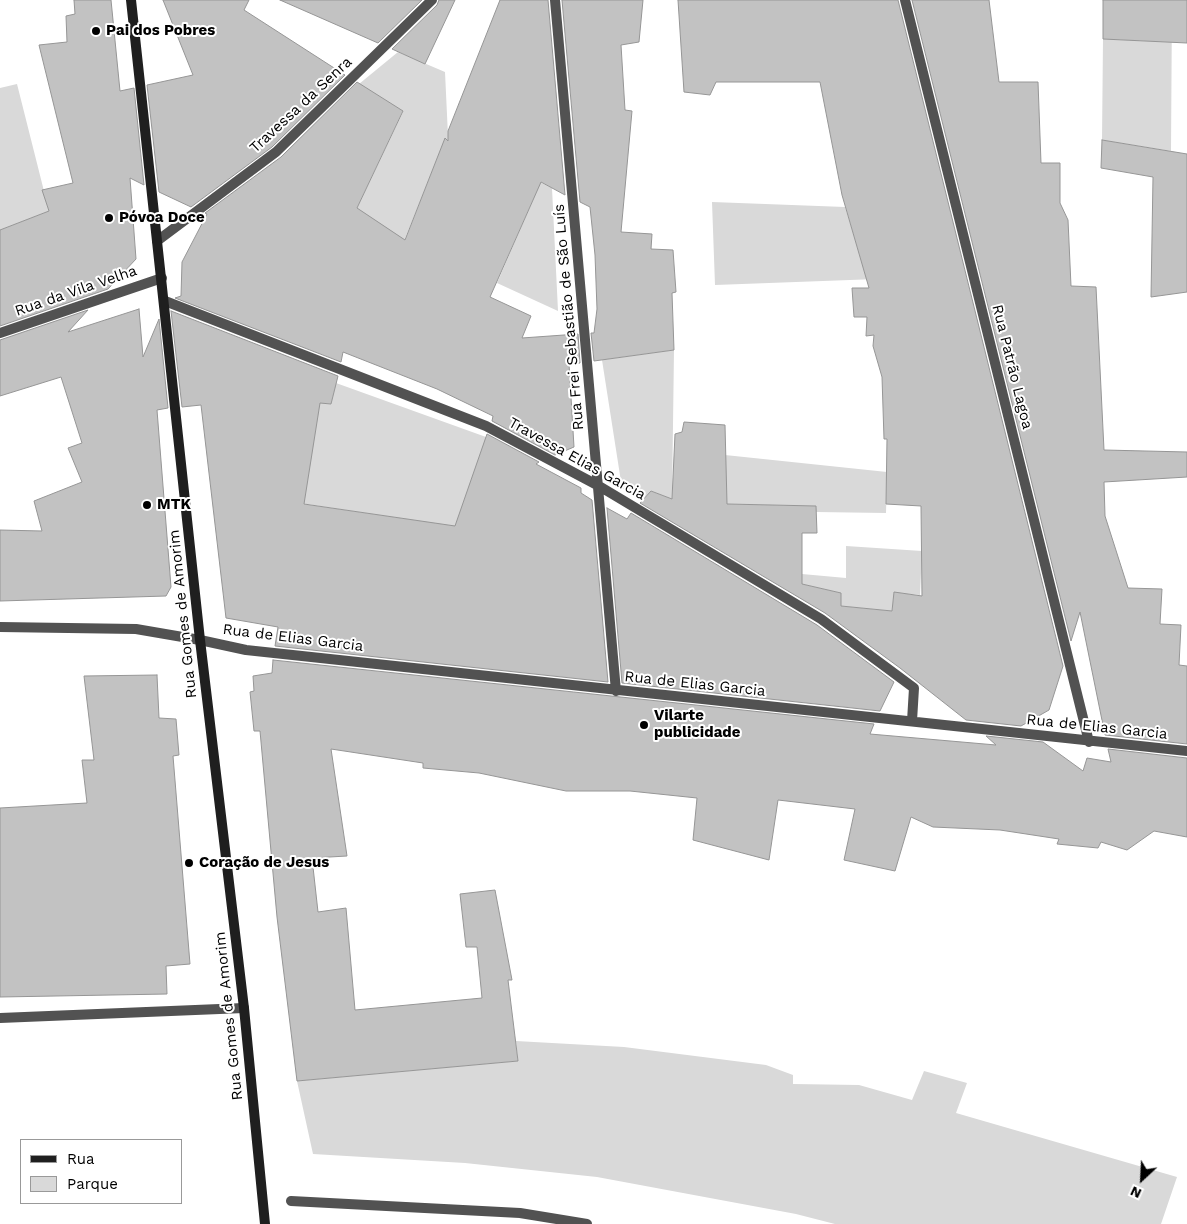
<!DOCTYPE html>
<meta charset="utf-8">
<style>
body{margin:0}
#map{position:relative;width:1187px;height:1224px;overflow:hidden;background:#fff;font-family:"Work Sans",sans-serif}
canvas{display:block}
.legend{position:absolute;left:20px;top:1139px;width:162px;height:65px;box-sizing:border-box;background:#fff;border:1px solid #999;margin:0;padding:6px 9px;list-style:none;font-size:15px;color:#000}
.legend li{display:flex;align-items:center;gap:10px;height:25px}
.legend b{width:25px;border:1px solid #999}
.north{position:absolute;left:1117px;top:1154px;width:50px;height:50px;-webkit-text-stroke:4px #fff;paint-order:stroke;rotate:205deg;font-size:14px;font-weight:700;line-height:20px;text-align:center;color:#000}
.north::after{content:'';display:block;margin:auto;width:18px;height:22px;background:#000;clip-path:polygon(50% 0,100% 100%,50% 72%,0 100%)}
</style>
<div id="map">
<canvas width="1187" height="1224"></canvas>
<ul class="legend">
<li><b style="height:6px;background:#1f1f1f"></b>Rua</li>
<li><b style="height:14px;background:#d9d9d9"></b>Parque</li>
</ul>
<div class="north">N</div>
</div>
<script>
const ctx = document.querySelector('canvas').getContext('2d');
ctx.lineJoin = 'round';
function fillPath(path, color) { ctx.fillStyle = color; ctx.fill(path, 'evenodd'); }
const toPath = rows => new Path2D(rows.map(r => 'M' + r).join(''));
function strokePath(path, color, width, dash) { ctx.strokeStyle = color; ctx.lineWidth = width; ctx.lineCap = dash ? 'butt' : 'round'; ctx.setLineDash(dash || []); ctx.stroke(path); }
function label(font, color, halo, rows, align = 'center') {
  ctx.font = font + ' "Work Sans",sans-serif'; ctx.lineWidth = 4; ctx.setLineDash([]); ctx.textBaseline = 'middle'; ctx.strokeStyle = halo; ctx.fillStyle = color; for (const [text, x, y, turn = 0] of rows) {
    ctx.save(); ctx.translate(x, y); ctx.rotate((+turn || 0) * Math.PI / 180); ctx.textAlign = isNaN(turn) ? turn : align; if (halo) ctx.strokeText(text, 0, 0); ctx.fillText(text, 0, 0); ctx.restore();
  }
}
fillPath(toPath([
 [1172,0,1171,151,1102,140,1103,39,1150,41],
 [398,52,445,72,448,136,552,188,558,311,497,283,533,200,438,157,404,241,354,239,357,208,403,112,359,84],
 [17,84,49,211,0,230,0,88],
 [712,202,845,207,867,278,877,279,715,285],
 [674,350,672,499,651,491,642,500,622,488,602,360],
 [336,383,486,437,484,531,300,503,307,401,331,404],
 [725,455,887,472,886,513,816,512,815,506,724,504],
 [846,546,922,551,920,595,894,593,892,611,841,606,841,593,802,584,802,574,846,578],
 [516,1041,624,1047,766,1065,793,1075,793,1084,859,1085,912,1100,924,1071,967,1083,956,1113,1177,1177,1161,1224,835,1224,796,1214,597,1177,465,1163,313,1154,297,1081,518,1061]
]), '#d9d9d9');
const building = toPath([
 [74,0,111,0,120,91,134,88,144,185,130,178,136,259,108,289,0,326,0,230,49,211,42,190,73,183,39,45,67,42,66,16,75,14,74,0],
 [163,0,249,0,244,10,345,75,272,147,191,207,159,192,147,85,193,75,163,0],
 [280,0,422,0,378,43,280,0],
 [439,0,455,0,425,64,392,49,437,5,439,0],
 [500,0,548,0,565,195,541,182,490,297,531,316,522,338,578,334,580,363,569,364,574,447,555,455,492,421,493,416,437,389,343,352,341,362,175,298,181,296,182,262,207,214,205,213,281,157,357,82,403,111,357,208,405,240,445,138,448,141,448,131,500,0],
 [562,0,643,0,639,42,621,45,625,110,632,111,621,232,652,234,651,249,673,250,676,292,672,293,674,350,594,361,591,333,594,333,597,309,595,255,590,207,580,202,562,0],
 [678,0,898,0,1063,666,1049,710,1021,726,966,720,900,668,825,613,640,503,651,491,672,499,675,434,682,432,684,422,725,425,727,504,816,506,817,533,802,533,802,584,841,593,841,606,892,611,894,592,922,596,921,506,886,504,887,439,884,439,882,377,873,346,874,335,866,336,867,317,854,317,852,288,869,288,842,195,820,82,716,82,710,95,684,92,678,0],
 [912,0,989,0,999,82,1038,82,1041,163,1060,163,1060,203,1068,220,1071,286,1096,287,1104,450,1187,452,1187,477,1104,482,1105,516,1128,588,1162,589,1160,624,1181,625,1179,665,1187,666,1187,744,1105,735,1080,612,1071,641,912,0],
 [1103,0,1187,0,1187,43,1103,39,1103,0],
 [1102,140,1187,154,1187,292,1151,297,1153,177,1101,168,1102,140],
 [139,309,143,357,159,319,168,408,157,410,171,587,166,596,0,601,0,530,42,531,34,501,82,482,68,448,82,443,61,377,0,396,0,340,88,310,68,332,139,309],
 [171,311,338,376,331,404,320,403,304,504,455,526,487,434,539,462,536,464,581,488,581,493,592,500,608,682,275,646,278,627,226,618,201,405,182,407,171,311],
 [607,508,627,519,631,513,817,625,894,682,880,711,622,683,607,508],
 [273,660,874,724,870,734,996,745,986,736,1043,742,1083,771,1087,758,1111,762,1108,749,1187,758,1187,837,1154,831,1127,850,1101,842,1098,848,1057,844,1059,839,1000,830,933,827,911,817,895,871,844,860,855,809,778,800,769,860,693,840,697,798,630,791,566,791,479,773,423,768,423,763,331,749,347,856,312,858,318,912,346,908,355,1010,482,998,477,947,466,947,460,894,495,890,512,980,508,980,518,1061,297,1081,277,917,260,731,254,731,250,692,254,691,253,676,272,673,273,660],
 [157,675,159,718,176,719,179,755,173,756,190,964,166,966,167,994,0,997,0,808,87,803,82,760,94,760,84,676,157,675]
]);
fillPath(building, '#c2c2c2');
strokePath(building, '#969696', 1);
strokePath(toPath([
 [157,241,276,152,432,0],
 [291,1201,520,1213,587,1224]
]), '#525252', 10);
strokePath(toPath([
 [555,0,616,691],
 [905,0,1089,742],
 [165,301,486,426,599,486,821,619,914,688,912,721],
 [0,333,162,278],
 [200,640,246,650,1187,751],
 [0,1018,244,1008]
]), '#525252', 10);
strokePath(toPath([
 [0,627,136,629,200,640]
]), '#525252', 10);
strokePath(toPath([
 [131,0,200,640,244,1008,265,1224]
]), '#1f1f1f', 10);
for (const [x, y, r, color] of [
 [96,31,5,"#000"],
 [109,218,5,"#000"],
 [147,505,5,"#000"],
 [644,725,5,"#000"],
 [189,863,5,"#000"]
]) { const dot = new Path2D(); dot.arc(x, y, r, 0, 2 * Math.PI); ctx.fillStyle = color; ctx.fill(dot); strokePath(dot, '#fff', 2); }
label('bold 15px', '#000', '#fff', [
 ["Pai dos Pobres",106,31],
 ["Póvoa Doce",119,218],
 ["MTK",157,505],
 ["Vilarte",654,716],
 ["publicidade",654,733],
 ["Coração de Jesus",199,863]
], 'left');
label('15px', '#000', '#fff', [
 ["Travessa da Senra",301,105,-43],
 ["Rua da Vila Velha",76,291,-19],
 ["Rua Frei Sebastião de São Luís",569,317,-95],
 ["Rua Patrão Lagoa",1012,367,76],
 ["Travessa Elias Garcia",577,459,29],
 ["Rua Gomes de Amorim",183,614,-96],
 ["Rua de Elias Garcia",293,638,7],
 ["Rua de Elias Garcia",695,684,6],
 ["Rua de Elias Garcia",1097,727,6],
 ["Rua Gomes de Amorim",229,1016,-96]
]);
</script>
